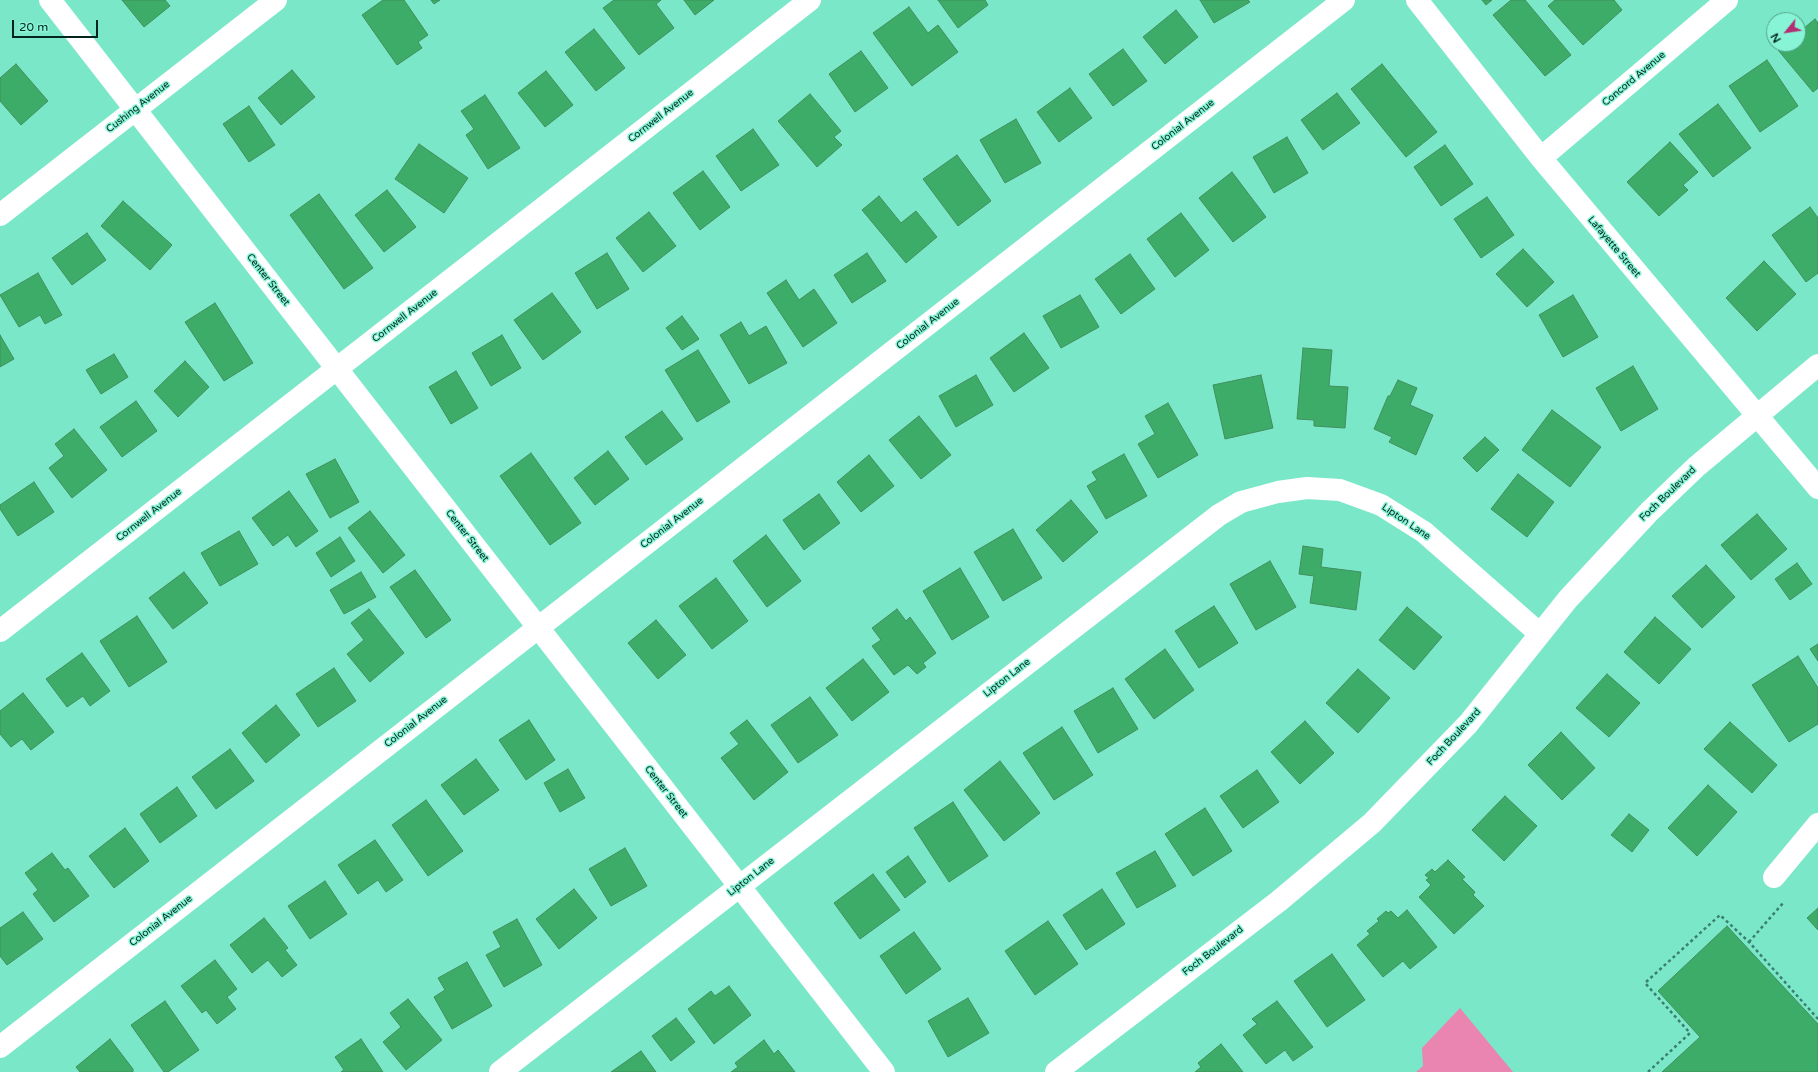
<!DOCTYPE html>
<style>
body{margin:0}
#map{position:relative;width:1818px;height:1072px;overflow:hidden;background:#7be7c9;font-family:"Varela Round",sans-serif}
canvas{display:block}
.north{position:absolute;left:1766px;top:12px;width:40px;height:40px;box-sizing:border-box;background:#88f4d6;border:1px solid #52a28c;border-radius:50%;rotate:240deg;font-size:11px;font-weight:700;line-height:16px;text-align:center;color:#02261e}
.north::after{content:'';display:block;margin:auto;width:14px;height:18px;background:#b32e73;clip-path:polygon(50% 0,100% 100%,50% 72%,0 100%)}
.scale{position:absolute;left:12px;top:20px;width:86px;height:18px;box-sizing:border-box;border:2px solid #02261e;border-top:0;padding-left:5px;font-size:12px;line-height:14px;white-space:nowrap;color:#02261e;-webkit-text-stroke:3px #88f4d6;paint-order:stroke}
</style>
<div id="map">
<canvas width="1818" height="1072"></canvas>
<div class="north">N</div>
<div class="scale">20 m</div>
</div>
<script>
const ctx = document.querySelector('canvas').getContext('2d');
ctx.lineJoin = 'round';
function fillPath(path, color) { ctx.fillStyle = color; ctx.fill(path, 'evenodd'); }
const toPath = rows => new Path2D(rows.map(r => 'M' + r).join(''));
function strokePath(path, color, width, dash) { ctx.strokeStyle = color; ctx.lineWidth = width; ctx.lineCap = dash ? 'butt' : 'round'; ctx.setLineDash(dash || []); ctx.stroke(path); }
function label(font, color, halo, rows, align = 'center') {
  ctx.font = font + ' "Varela Round",sans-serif'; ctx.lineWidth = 3; ctx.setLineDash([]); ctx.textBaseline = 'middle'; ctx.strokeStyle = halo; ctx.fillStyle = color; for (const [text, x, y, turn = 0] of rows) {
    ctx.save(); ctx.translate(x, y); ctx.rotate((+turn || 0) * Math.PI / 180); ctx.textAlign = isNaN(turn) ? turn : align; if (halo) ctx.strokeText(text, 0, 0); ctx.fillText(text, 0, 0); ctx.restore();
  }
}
fillPath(toPath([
 [1460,1008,1513,1072,1416,1072,1423,1066,1422,1048]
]), '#ea84b0');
const building = toPath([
 [122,0,165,0,170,6,144,27,122,0],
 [383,0,404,0,428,35,418,42,422,48,397,65,362,15,383,0],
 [431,0,440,0,434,4,431,0],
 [614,0,661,0,656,4,674,28,639,55,603,8,614,0],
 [684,0,714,0,695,15,684,0],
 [938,0,985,0,988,5,958,28,938,0],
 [1200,0,1248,0,1250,2,1214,23,1200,0],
 [1482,0,1492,0,1486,5,1482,0],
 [1511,0,1525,0,1571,55,1545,76,1493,15,1511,0],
 [1555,0,1614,0,1622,10,1583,45,1548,6,1555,0],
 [909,7,928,33,938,25,958,52,912,86,873,33,909,7],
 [1176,10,1198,37,1165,64,1143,37,1176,10],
 [1815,19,1818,23,1818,88,1813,92,1778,50,1785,44,1798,44,1798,33,1815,19],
 [594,29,625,68,596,91,565,52,594,29],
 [1123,49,1147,81,1113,106,1089,74,1123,49],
 [861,51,888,88,855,112,829,74,861,51],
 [1767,60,1798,106,1760,132,1729,86,1767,60],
 [16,64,48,101,21,125,0,101,0,78,16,64],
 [1382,64,1437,132,1406,157,1351,89,1382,64],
 [292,70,315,97,281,125,258,98,292,70],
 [546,71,573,105,545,127,518,93,546,71],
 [1070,88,1092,118,1059,142,1037,112,1070,88],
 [1337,93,1360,123,1323,150,1301,120,1337,93],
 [810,94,841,131,834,137,842,145,817,167,778,121,810,94],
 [485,95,520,148,488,169,466,135,474,129,461,111,485,95],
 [1718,104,1751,148,1713,177,1679,134,1718,104],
 [249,106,275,145,249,162,223,124,249,106],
 [1016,119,1041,163,1005,183,980,140,1016,119],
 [753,129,779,165,741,191,716,156,753,129],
 [1287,137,1308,173,1274,193,1253,157,1287,137],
 [1670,142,1698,172,1683,185,1688,190,1659,216,1627,182,1670,142],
 [419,144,468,178,444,213,395,179,419,144],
 [1445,145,1473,184,1441,206,1414,167,1445,145],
 [957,155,991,201,958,226,923,179,957,155],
 [703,171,730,207,700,230,673,193,703,171],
 [1232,172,1266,217,1233,242,1199,198,1232,172],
 [387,190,416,227,384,252,355,215,387,190],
 [319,194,373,268,344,289,290,215,319,194],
 [879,196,901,223,916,211,937,237,906,263,862,210,879,196],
 [1487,197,1514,235,1481,258,1454,219,1487,197],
 [123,201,172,245,150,270,101,226,123,201],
 [1810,207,1818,218,1818,273,1806,282,1772,235,1810,207],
 [649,212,676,246,643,272,616,238,649,212],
 [1181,213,1209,250,1175,277,1147,239,1181,213],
 [87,233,106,260,72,285,52,258,87,233],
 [1523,249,1554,282,1527,307,1496,274,1523,249],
 [607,253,629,289,597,309,575,273,607,253],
 [867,253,886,281,852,303,834,275,867,253],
 [1130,254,1155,289,1121,314,1095,279,1130,254],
 [1764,261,1796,294,1757,331,1726,298,1764,261],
 [38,273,62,315,45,324,40,315,19,327,0,295,38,273],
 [786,280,799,300,814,289,837,323,803,347,767,293,786,280],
 [552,293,581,332,543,360,514,320,552,293],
 [1080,295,1099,327,1061,348,1043,316,1080,295],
 [1573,295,1598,337,1563,357,1539,315,1573,295],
 [215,303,253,363,224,381,185,322,215,303],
 [682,316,699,339,682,350,666,328,682,316],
 [741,322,749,336,766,326,787,363,749,384,720,335,741,322],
 [1024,333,1049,368,1014,392,990,358,1024,333],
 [0,335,14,359,0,367,0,335],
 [502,335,521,368,491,386,472,353,502,335],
 [1303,348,1332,350,1329,386,1348,387,1345,428,1314,426,1314,420,1297,419,1303,348],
 [698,350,730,402,697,422,665,370,698,350],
 [114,354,128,377,101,394,86,370,114,354],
 [185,361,209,387,178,417,154,391,185,361],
 [1633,366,1658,409,1621,431,1596,388,1633,366],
 [456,371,478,408,451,424,429,387,456,371],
 [976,375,993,405,956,427,939,396,976,375],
 [1261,375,1273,428,1225,439,1213,385,1261,375],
 [1398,380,1417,388,1410,405,1433,415,1416,455,1389,442,1392,437,1374,429,1388,396,1390,396,1398,380],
 [136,401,157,431,122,457,100,427,136,401],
 [1168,403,1198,455,1158,478,1138,444,1155,434,1145,416,1168,403],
 [1552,410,1601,447,1570,487,1522,450,1552,410],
 [662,411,683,439,646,465,625,437,662,411],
 [919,416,951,455,921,479,889,440,919,416],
 [74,429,107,470,72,498,49,468,64,456,55,444,74,429],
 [1485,437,1499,450,1477,472,1463,458,1485,437],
 [608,451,629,479,595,505,574,478,608,451],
 [531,453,581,523,550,545,500,476,531,453],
 [1124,454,1147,496,1106,519,1087,486,1097,480,1092,472,1124,454],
 [869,455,894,486,861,512,837,482,869,455],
 [335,459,359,502,330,518,306,474,335,459],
 [1518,474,1554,502,1527,537,1491,509,1518,474],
 [34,482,54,512,18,536,0,509,0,505,34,482],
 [289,491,318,531,296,547,288,535,273,546,252,518,289,491],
 [819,494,840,523,804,550,783,520,819,494],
 [1071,500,1098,532,1063,562,1036,530,1071,500],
 [370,511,405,555,383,573,348,528,370,511],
 [1757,514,1787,549,1751,580,1721,545,1757,514],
 [1013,529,1042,578,1003,601,974,552,1013,529],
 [239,531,258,564,220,586,201,553,239,531],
 [766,535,801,581,767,607,733,561,766,535],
 [340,537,355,561,331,577,316,553,340,537],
 [1303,546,1323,549,1321,567,1361,572,1356,610,1310,603,1314,576,1299,574,1303,546],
 [1270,561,1296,607,1256,630,1230,584,1270,561],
 [1797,563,1812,584,1790,600,1775,579,1797,563],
 [1706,565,1735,597,1702,628,1672,596,1706,565],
 [960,568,989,617,952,640,923,591,960,568],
 [415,570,451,620,426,638,390,587,415,570],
 [184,572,208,603,173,629,149,598,184,572],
 [361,572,376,597,344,614,330,590,361,572],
 [716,578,748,621,712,649,679,606,716,578],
 [1214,606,1238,643,1199,668,1175,631,1214,606],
 [1407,607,1442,637,1414,670,1379,640,1407,607],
 [369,609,404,653,370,682,347,654,364,640,351,623,369,609],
 [897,609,906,621,910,617,936,653,923,663,926,667,917,674,908,665,894,675,872,646,881,640,872,628,897,609],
 [137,616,167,662,129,687,100,641,137,616],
 [1655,617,1691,649,1659,684,1624,652,1655,617],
 [656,620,686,655,658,679,628,643,656,620],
 [1818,644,1818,661,1810,649,1818,644],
 [1165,649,1194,690,1154,719,1125,679,1165,649],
 [82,653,110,691,90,706,83,696,67,707,46,679,82,653],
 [1798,656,1818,688,1818,724,1789,742,1752,685,1798,656],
 [863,659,889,692,852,721,826,688,863,659],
 [334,668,356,701,318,727,296,694,334,668],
 [1358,669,1390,698,1358,733,1326,703,1358,669],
 [1607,674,1640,703,1609,737,1576,708,1607,674],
 [1113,688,1138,729,1098,753,1074,711,1113,688],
 [23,693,54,732,31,750,22,739,11,747,0,734,0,711,23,693],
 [810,697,838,735,798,763,771,725,810,697],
 [276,705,300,735,266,763,242,733,276,705],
 [529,720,555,760,526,780,499,740,529,720],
 [747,720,788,772,754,800,721,758,739,744,730,733,747,720],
 [1305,721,1334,753,1300,784,1271,752,1305,721],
 [1730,722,1777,765,1752,793,1704,749,1730,722],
 [1062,727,1093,775,1054,800,1023,753,1062,727],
 [1561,732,1595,768,1562,800,1528,765,1561,732],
 [230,749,254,781,216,809,192,777,230,749],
 [476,759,499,790,464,815,441,785,476,759],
 [1000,761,1040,813,1004,841,964,790,1000,761],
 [568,769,585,798,560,812,544,783,568,769],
 [1257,770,1279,802,1243,828,1220,796,1257,770],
 [1708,785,1737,812,1697,856,1668,828,1708,785],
 [177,787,197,816,160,843,140,814,177,787],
 [1505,796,1537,826,1504,861,1472,830,1505,796],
 [426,800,463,851,428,876,392,825,426,800],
 [953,802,988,856,949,882,914,828,953,802],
 [1205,808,1232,851,1193,876,1165,834,1205,808],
 [1629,814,1649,830,1632,852,1611,835,1629,814],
 [125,828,149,861,114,888,89,856,125,828],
 [375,840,403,880,386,892,378,880,358,894,338,865,375,840],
 [625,848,647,886,611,906,589,869,625,848],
 [1155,851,1176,886,1137,908,1116,873,1155,851],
 [52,853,65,870,68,868,89,896,54,922,33,894,38,890,25,873,52,853],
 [908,856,926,882,905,898,886,872,908,856],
 [1448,860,1465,877,1462,879,1475,892,1473,895,1484,906,1454,934,1419,897,1431,885,1426,880,1429,878,1425,875,1432,869,1435,872,1448,860],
 [873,874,900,910,860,939,834,903,873,874],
 [325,881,347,914,310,939,288,906,325,881],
 [574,889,597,918,559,949,536,919,574,889],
 [1102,889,1125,924,1086,950,1063,915,1102,889],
 [1818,908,1818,930,1807,918,1818,908],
 [1407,910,1437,947,1410,969,1403,961,1383,977,1357,945,1370,934,1367,931,1379,921,1377,919,1386,911,1388,913,1391,911,1398,918,1407,910],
 [23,912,43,939,7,965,0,956,0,928,23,912],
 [264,918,288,948,285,950,297,965,282,977,268,960,252,973,230,945,264,918],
 [517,919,542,965,504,987,486,955,501,947,493,932,517,919],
 [1048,921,1078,964,1035,995,1005,951,1048,921],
 [1727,926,1818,1024,1818,1072,1662,1072,1700,1037,1658,991,1727,926],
 [914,932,941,969,906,994,880,956,914,932],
 [1332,954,1365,1000,1327,1027,1294,981,1332,954],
 [215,960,237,989,227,997,236,1009,217,1024,206,1010,202,1013,181,986,215,960],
 [467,962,492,1006,452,1029,434,997,445,990,438,978,467,962],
 [729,986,751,1015,714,1044,688,1009,711,991,715,996,729,986],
 [968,998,989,1033,948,1057,928,1021,968,998],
 [408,999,442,1040,406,1070,383,1042,401,1027,390,1013,408,999],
 [165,1001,199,1050,168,1072,164,1072,131,1025,165,1001],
 [1277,1001,1313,1047,1293,1061,1285,1050,1266,1064,1243,1035,1257,1024,1252,1019,1277,1001],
 [676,1018,695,1042,671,1061,652,1036,676,1018],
 [110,1039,133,1069,133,1072,80,1072,76,1067,110,1039],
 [361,1039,383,1072,341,1072,344,1070,335,1057,361,1039],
 [764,1040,774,1054,778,1050,795,1072,731,1072,738,1067,735,1063,764,1040],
 [1221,1044,1243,1072,1195,1072,1201,1067,1198,1063,1221,1044],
 [641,1051,656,1072,611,1072,641,1051]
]);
fillPath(building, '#3dac69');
strokePath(building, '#418f5d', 1);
strokePath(toPath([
 [1749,942,1784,902],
 [1648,1072,1690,1033,1645,983,1720,915,1749,942,1818,1019]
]), '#3a7f6d', 2.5, [3, 3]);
strokePath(toPath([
 [50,0,884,1072],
 [1417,0,1541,158,1818,488],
 [1541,158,1727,0],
 [0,215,276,0],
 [0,631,810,0],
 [1774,877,1818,824],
 [0,1047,1344,0],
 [500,1072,1219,515,1241,502,1278,492,1307,488,1340,490,1381,505,1424,532,1540,634],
 [1056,1072,1279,901,1372,823,1468,724,1568,599,1649,512,1696,467,1818,365]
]), '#fff', 22);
label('10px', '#02261e', '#88f4d6', [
 ["Concord Avenue",1634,79,-40],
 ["Cushing Avenue",138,107,-38],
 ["Cornwell Avenue",661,116,-38],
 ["Colonial Avenue",1183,125,-38],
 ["Lafayette Street",1614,247,50],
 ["Center Street",268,280,52],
 ["Cornwell Avenue",405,316,-38],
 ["Colonial Avenue",928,324,-38],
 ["Foch Boulevard",1668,494,-44],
 ["Cornwell Avenue",149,515,-38],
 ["Lipton Lane",1406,522,34],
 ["Colonial Avenue",672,523,-38],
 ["Center Street",467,536,52],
 ["Lipton Lane",1007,678,-38],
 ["Colonial Avenue",416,722,-38],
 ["Foch Boulevard",1454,737,-47],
 ["Center Street",666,792,52],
 ["Lipton Lane",751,877,-38],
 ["Colonial Avenue",161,921,-38],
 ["Foch Boulevard",1213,951,-38]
]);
</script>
